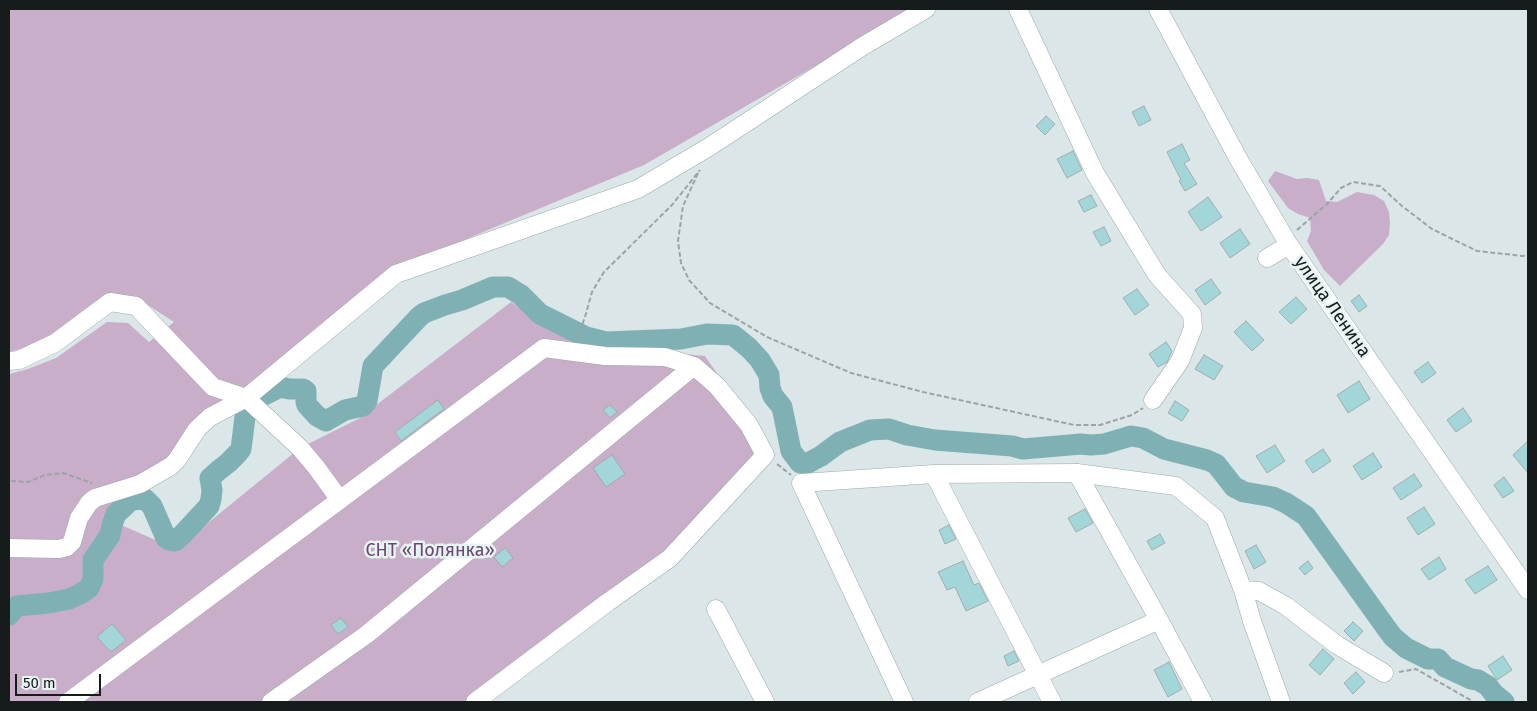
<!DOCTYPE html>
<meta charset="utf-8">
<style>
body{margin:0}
#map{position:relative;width:1537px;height:711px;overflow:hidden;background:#dae6e7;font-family:"Fira Sans",sans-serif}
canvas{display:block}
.frame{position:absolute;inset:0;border:10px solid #161b1b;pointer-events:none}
.scale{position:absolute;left:15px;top:674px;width:86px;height:22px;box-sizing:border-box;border:2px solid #161b1b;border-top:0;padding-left:6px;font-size:15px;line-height:18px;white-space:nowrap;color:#161b1b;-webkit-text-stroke:4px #e7f4f4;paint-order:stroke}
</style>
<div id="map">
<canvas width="1537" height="711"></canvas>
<div class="frame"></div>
<div class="scale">50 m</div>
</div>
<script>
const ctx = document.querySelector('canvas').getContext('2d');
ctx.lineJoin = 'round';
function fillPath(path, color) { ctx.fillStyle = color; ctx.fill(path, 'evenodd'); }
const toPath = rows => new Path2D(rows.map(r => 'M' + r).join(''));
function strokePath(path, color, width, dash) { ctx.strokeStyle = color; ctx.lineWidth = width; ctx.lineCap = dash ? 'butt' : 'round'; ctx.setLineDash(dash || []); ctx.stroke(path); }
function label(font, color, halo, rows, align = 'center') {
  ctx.font = font + ' "Fira Sans",sans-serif'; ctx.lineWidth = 5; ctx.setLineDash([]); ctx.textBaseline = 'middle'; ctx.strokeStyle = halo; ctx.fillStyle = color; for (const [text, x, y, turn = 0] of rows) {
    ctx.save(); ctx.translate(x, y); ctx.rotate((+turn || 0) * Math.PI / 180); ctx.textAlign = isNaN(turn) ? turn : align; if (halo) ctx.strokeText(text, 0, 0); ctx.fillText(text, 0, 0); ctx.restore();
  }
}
fillPath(toPath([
 [9,9,914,9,644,165,392,270,234,398,108,511,119,524,176,549,300,448,358,419,511,302,579,344,705,356,771,452,672,551,482,702,9,702,9,374,28,369,56,358,107,322,128,323,149,342,174,322,137,298,122,295,102,300,60,335,24,348,9,352],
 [1275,171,1297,179,1307,178,1319,180,1326,201,1337,202,1357,192,1374,195,1384,201,1389,212,1390,223,1389,235,1383,244,1340,286,1324,270,1307,241,1311,231,1310,218,1298,214,1288,208,1268,181]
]), '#c9aeca');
strokePath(toPath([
 [256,401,260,397,280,387,289,389,303,389,306,391,306,402,307,405,317,416,326,421,345,410,363,406,367,401,373,366,419,317,424,313,445,305,462,300,493,287,508,287,521,295,540,314,586,337,606,342,681,339,707,334,733,335,749,348,760,360,769,375,770,388,773,396,782,407,791,451,800,463,806,464,821,456,840,442,870,430,889,429,907,435,935,440,1012,446,1023,449,1081,444,1091,445,1104,444,1131,436,1143,438,1164,449,1207,460,1216,464,1234,487,1244,492,1273,497,1286,503,1306,516,1387,629,1393,637,1406,648,1428,659,1438,659,1445,667,1471,679,1478,680,1488,686,1494,694,1504,702],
 [9,615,17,606,49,603,69,599,80,594,89,588,93,579,93,560,110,535,112,525,116,514,131,500,145,499,152,506,166,538,169,540,175,541,182,535,209,506,211,499,212,490,210,478,219,470,228,463,238,453,241,449,245,417,250,408]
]), '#7fb1b4', 21);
const building = toPath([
 [1144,106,1151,120,1139,126,1132,112,1144,106],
 [1046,116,1055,124,1045,135,1036,126,1046,116],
 [1182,144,1190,160,1184,163,1197,184,1185,191,1179,181,1181,180,1167,152,1182,144],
 [1073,151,1082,170,1067,178,1057,159,1073,151],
 [1091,195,1097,206,1084,212,1078,201,1091,195],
 [1208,197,1222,217,1201,231,1188,212,1208,197],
 [1104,227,1111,241,1101,246,1093,232,1104,227],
 [1240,229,1250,244,1230,258,1220,243,1240,229],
 [1211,279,1221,293,1205,305,1195,290,1211,279],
 [1137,289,1149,305,1135,315,1123,298,1137,289],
 [1359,295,1367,306,1359,312,1351,301,1359,295],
 [1296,297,1307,309,1291,324,1279,312,1296,297],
 [1246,321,1264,340,1252,351,1234,332,1246,321],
 [1166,342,1172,351,1167,362,1158,367,1149,354,1166,342],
 [1204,355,1223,366,1214,380,1195,369,1204,355],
 [1428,362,1436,373,1422,383,1414,372,1428,362],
 [1359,381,1370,399,1348,413,1337,395,1359,381],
 [438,400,444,409,401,441,395,432,438,400],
 [1175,401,1189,410,1182,421,1168,413,1175,401],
 [610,405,617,412,610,418,603,410,610,405],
 [1463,408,1472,421,1456,432,1447,420,1463,408],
 [1528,441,1528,473,1513,455,1528,441],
 [1275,445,1285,461,1267,473,1256,456,1275,445],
 [1323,449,1331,461,1313,473,1305,461,1323,449],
 [1373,453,1382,467,1362,480,1353,466,1373,453],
 [612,455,625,474,606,487,593,468,612,455],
 [1414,474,1422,486,1401,500,1393,488,1414,474],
 [1504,477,1514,491,1503,498,1494,485,1504,477],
 [1424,507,1435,524,1418,535,1407,518,1424,507],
 [1085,509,1093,523,1076,532,1068,518,1085,509],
 [949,525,956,539,945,544,939,530,949,525],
 [1160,534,1165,543,1152,550,1147,541,1160,534],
 [1256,545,1266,562,1254,569,1245,551,1256,545],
 [505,548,513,558,502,567,494,557,505,548],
 [1439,557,1446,569,1429,580,1421,569,1439,557],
 [963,561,974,585,979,583,988,601,966,611,955,587,947,590,938,572,963,561],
 [1308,561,1313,568,1305,575,1299,568,1308,561],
 [1488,566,1497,580,1475,594,1465,580,1488,566],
 [341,618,348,627,338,634,331,625,341,618],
 [1353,622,1363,631,1354,641,1344,631,1353,622],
 [112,624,126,640,111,652,97,637,112,624],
 [1323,649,1334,659,1320,675,1309,665,1323,649],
 [1014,651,1019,661,1008,666,1004,656,1014,651],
 [1503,656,1512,670,1497,680,1488,666,1503,656],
 [1169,662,1182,689,1168,697,1154,670,1169,662],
 [1356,672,1365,682,1353,694,1344,683,1356,672]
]);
fillPath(building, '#a3d6d9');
strokePath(building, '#a0acad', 1);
const minor = toPath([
 [1018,9,1095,173,1157,275,1192,314,1193,328,1180,361,1153,400],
 [1158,9,1239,160,1289,245,1528,590],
 [1267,258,1289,245],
 [9,361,19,360,55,343,110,302,136,306,213,387,246,398,300,448,316,467,340,500],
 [1077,473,1159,620,1203,702],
 [934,474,1052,702],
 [9,548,59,549,67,547,72,542,79,518,89,503,95,498,140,484,171,466,177,460,197,429,210,417,246,398,396,274,638,189,709,147,863,46,926,9],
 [1243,590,1259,591,1286,606,1337,645,1384,673],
 [716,609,765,702],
 [68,702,544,348,605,356,665,357,694,366,717,386,749,425,765,455,670,558,608,602,475,702],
 [271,702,366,635,694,366],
 [904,702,801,483,934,474,1077,473,1176,486,1215,518,1243,590,1252,621,1281,702],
 [978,702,1159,620]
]);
strokePath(minor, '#9da9aa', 19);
strokePath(toPath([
 [698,173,683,206,678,241,681,263,689,280,710,303,767,337,851,373,923,392,1074,425,1100,425,1132,415,1143,408],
 [1297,230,1327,204,1341,188,1353,182,1380,186,1402,206,1432,229,1477,251,1523,256,1528,255],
 [577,338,585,317,592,292,604,272,672,205,700,170],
 [777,464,791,475],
 [11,481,28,482,45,475,63,473,92,483],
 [1399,672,1416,669,1474,702]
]), '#9aa4a5', 2, [5, 2.5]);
strokePath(minor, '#fff', 18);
label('18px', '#161b1b', '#e7f4f4', [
 ["улица Ленина",1332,307,55]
]);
label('18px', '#6d4671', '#e7f4f4', [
 ["СНТ «Полянка»",430,551]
]);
</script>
